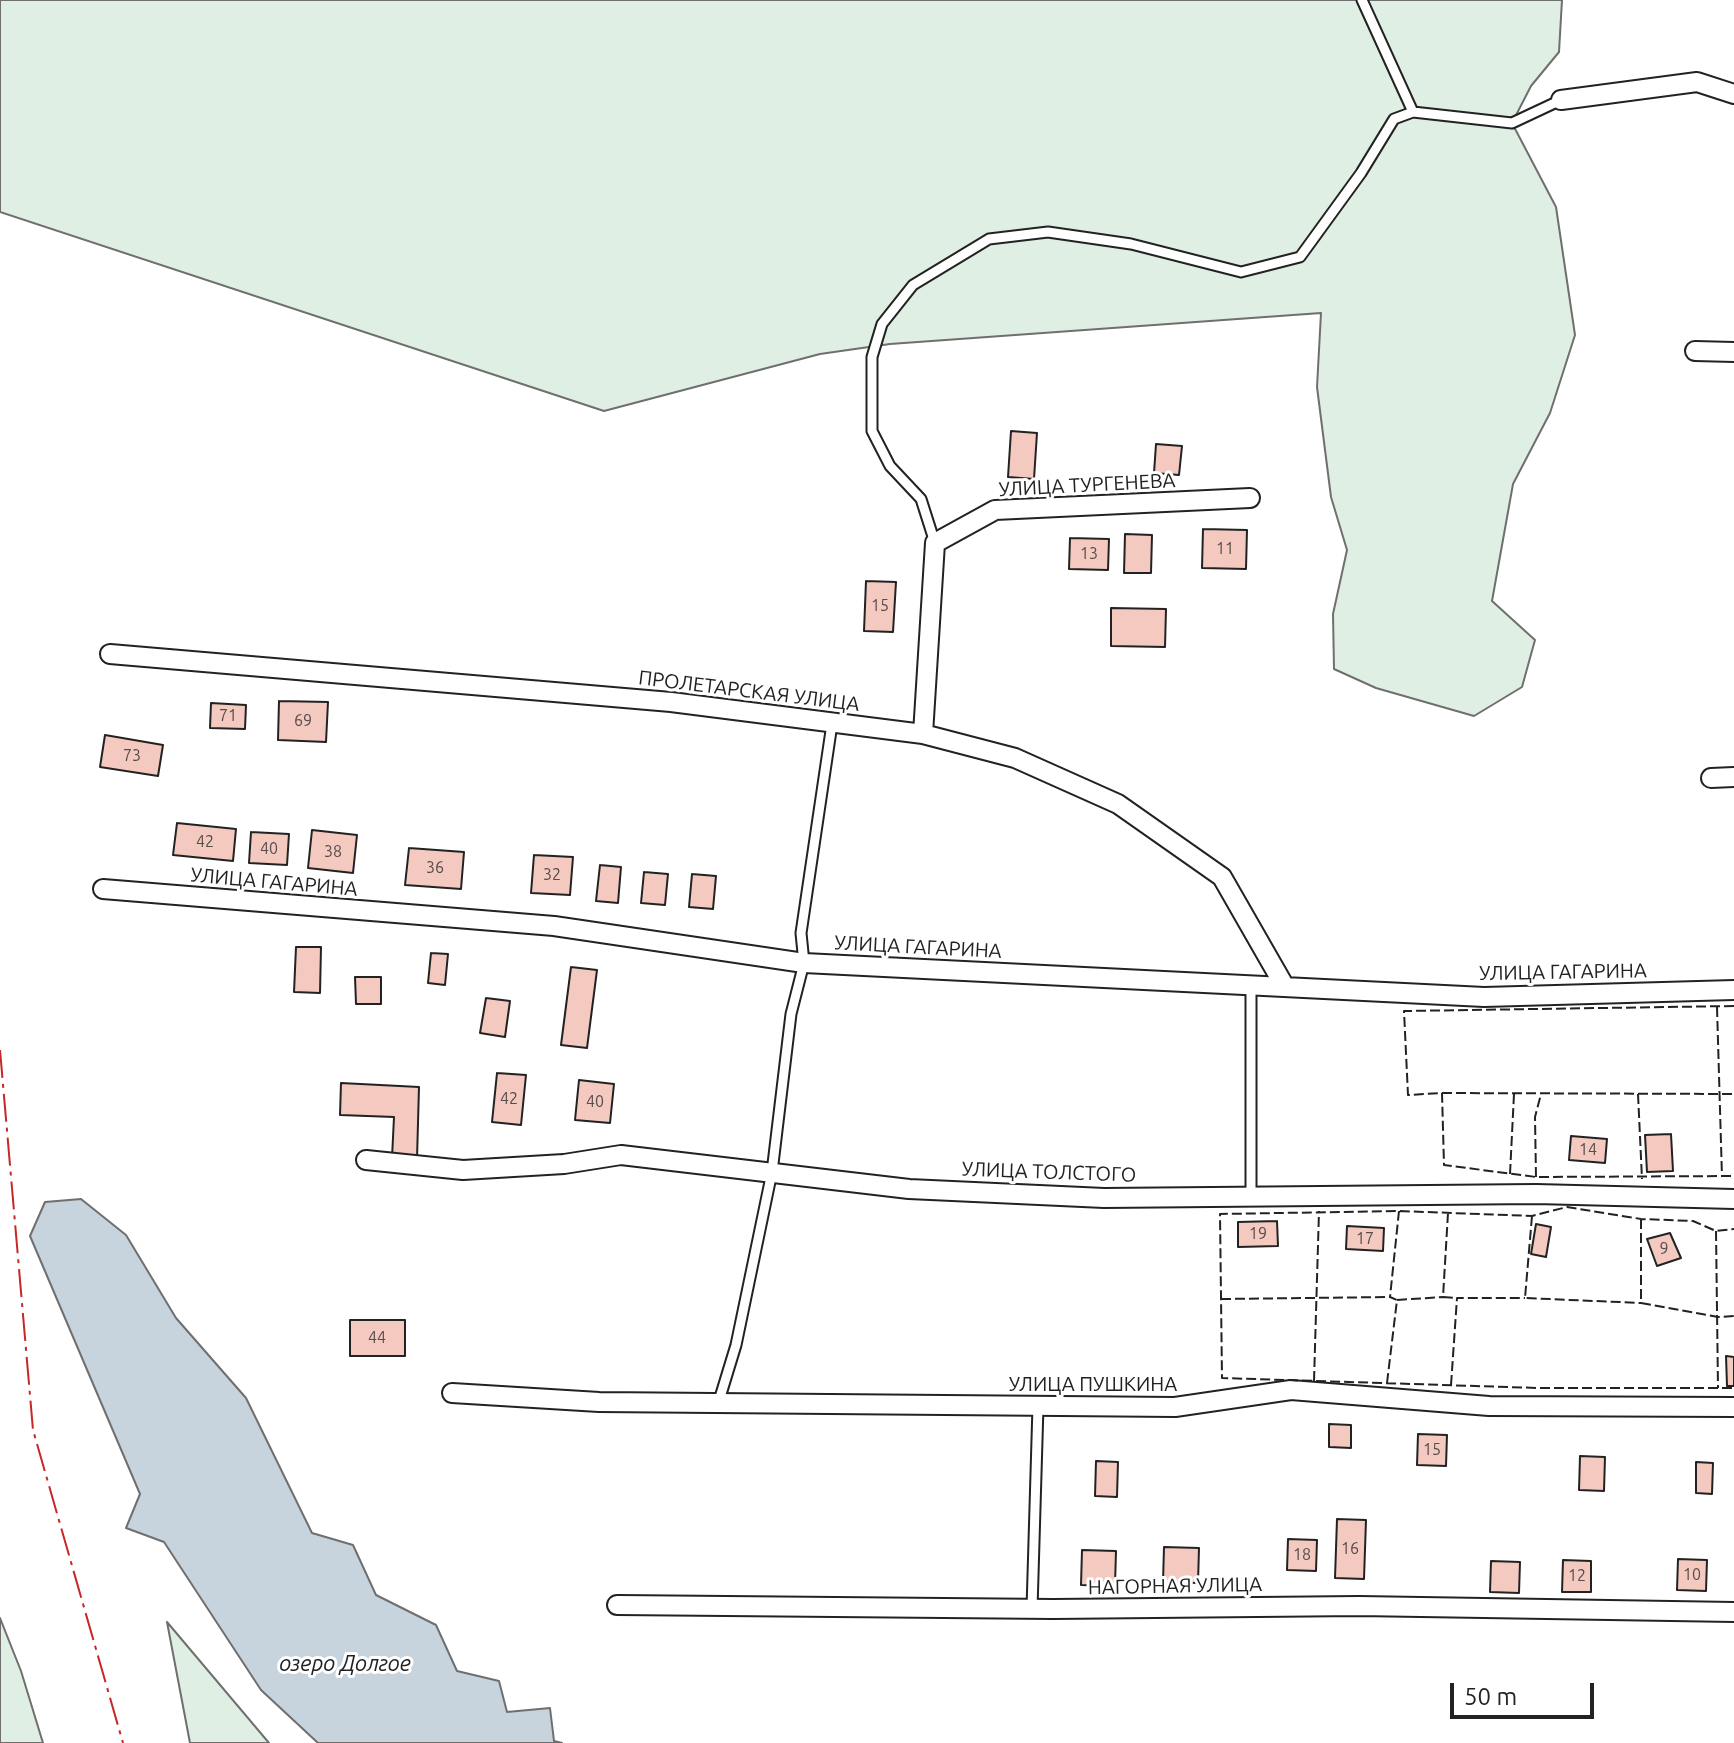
<!DOCTYPE html>
<meta charset="utf-8">
<style>
body{margin:0}
#map{position:relative;width:1734px;height:1743px;overflow:hidden;background:#fff;font-family:Ubuntu,sans-serif}
canvas{display:block}
.scale{position:absolute;left:1450px;top:1683px;width:144px;height:36px;box-sizing:border-box;border:4px solid #222;border-top:0;padding-left:10px;font-size:24px;line-height:28px;white-space:nowrap;color:#222;-webkit-text-stroke:6px #fff;paint-order:stroke}
</style>
<div id="map">
<canvas width="1734" height="1743"></canvas>
<div class="scale">50 m</div>
</div>
<script>
const ctx = document.querySelector('canvas').getContext('2d');
ctx.lineJoin = 'round';
function fillPath(path, color) { ctx.fillStyle = color; ctx.fill(path, 'evenodd'); }
const toPath = rows => new Path2D(rows.map(r => 'M' + r).join(''));
function strokePath(path, color, width, dash) { ctx.strokeStyle = color; ctx.lineWidth = width; ctx.lineCap = dash ? 'butt' : 'round'; ctx.setLineDash(dash || []); ctx.stroke(path); }
function label(font, color, halo, rows, align = 'center') {
  ctx.font = font + ' Ubuntu,sans-serif'; ctx.lineWidth = 6; ctx.setLineDash([]); ctx.textBaseline = 'middle'; ctx.strokeStyle = halo; ctx.fillStyle = color; for (const [text, x, y, turn = 0] of rows) {
    ctx.save(); ctx.translate(x, y); ctx.rotate((+turn || 0) * Math.PI / 180); ctx.textAlign = isNaN(turn) ? turn : align; if (halo) ctx.strokeText(text, 0, 0); ctx.fillText(text, 0, 0); ctx.restore();
  }
}
const green = toPath([
 [0,0,1562,0,1559,52,1531,86,1512,123,1556,207,1575,335,1550,413,1513,484,1492,601,1535,640,1522,687,1474,716,1376,688,1334,669,1333,614,1347,550,1331,497,1317,387,1321,313,890,344,820,354,604,411,0,212,0,0],
 [0,1618,21,1671,43,1743,0,1743,0,1618],
 [167,1622,269,1743,190,1743,167,1622]
]);
fillPath(green, '#e0efe3');
strokePath(green, '#6f6f6f', 2);
const water = toPath([
 [81,1199,126,1235,176,1318,246,1398,312,1533,353,1545,376,1595,436,1625,457,1671,499,1681,507,1712,550,1708,554,1741,562,1743,318,1743,261,1690,164,1542,126,1528,140,1494,30,1236,45,1202,81,1199]
]);
fillPath(water, '#c7d3dd');
strokePath(water, '#6f6f6f', 2);
const building = toPath([
 [1011,431,1037,433,1034,479,1008,477,1011,431],
 [1156,444,1182,446,1179,475,1154,473,1156,444],
 [1203,529,1247,530,1246,569,1202,568,1203,529],
 [1125,534,1152,535,1151,573,1124,573,1125,534],
 [1070,538,1109,539,1108,570,1069,569,1070,538],
 [866,581,896,582,893,632,864,631,866,581],
 [1111,608,1166,609,1165,647,1111,646,1111,608],
 [279,701,328,702,326,742,278,740,279,701],
 [211,703,246,705,245,729,210,728,211,703],
 [105,735,163,745,158,776,100,767,105,735],
 [177,823,236,829,233,861,173,855,177,823],
 [312,830,357,835,353,873,308,868,312,830],
 [251,832,289,834,287,865,249,863,251,832],
 [409,848,464,852,461,889,405,885,409,848],
 [534,855,573,857,570,895,531,893,534,855],
 [600,865,621,867,618,903,596,901,600,865],
 [644,872,668,874,665,905,641,903,644,872],
 [692,874,716,876,713,909,689,907,692,874],
 [296,947,321,947,320,993,294,992,296,947],
 [431,953,448,954,445,985,428,983,431,953],
 [571,967,597,970,587,1048,561,1045,571,967],
 [355,977,381,977,381,1004,356,1004,355,977],
 [486,998,510,1001,505,1037,480,1033,486,998],
 [497,1073,526,1075,521,1125,492,1122,497,1073],
 [579,1080,614,1084,610,1123,575,1120,579,1080],
 [341,1083,419,1087,417,1159,392,1158,394,1117,340,1115,341,1083],
 [1671,1134,1673,1171,1647,1172,1645,1135,1671,1134],
 [1571,1136,1607,1139,1605,1163,1569,1160,1571,1136],
 [1277,1221,1278,1246,1238,1247,1238,1222,1277,1221],
 [1536,1224,1551,1227,1546,1257,1531,1254,1536,1224],
 [1347,1226,1384,1228,1383,1251,1346,1249,1347,1226],
 [1670,1233,1681,1258,1657,1266,1647,1239,1670,1233],
 [350,1320,405,1320,405,1356,350,1356,350,1320],
 [1726,1356,1734,1357,1734,1386,1727,1386,1726,1356],
 [1329,1424,1351,1425,1351,1448,1329,1447,1329,1424],
 [1418,1434,1447,1435,1446,1466,1417,1465,1418,1434],
 [1580,1456,1605,1457,1604,1491,1579,1490,1580,1456],
 [1096,1461,1118,1462,1117,1497,1095,1496,1096,1461],
 [1696,1462,1713,1463,1712,1494,1696,1493,1696,1462],
 [1337,1519,1366,1520,1364,1579,1335,1578,1337,1519],
 [1288,1539,1317,1540,1316,1571,1287,1570,1288,1539],
 [1164,1547,1199,1548,1198,1583,1163,1582,1164,1547],
 [1082,1550,1116,1551,1115,1586,1081,1585,1082,1550],
 [1678,1559,1707,1560,1706,1591,1677,1590,1678,1559],
 [1563,1560,1591,1561,1591,1592,1562,1592,1563,1560],
 [1491,1561,1520,1562,1519,1593,1490,1592,1491,1561]
]);
fillPath(building, '#f3c9c0');
strokePath(building, '#222', 2);
const lane = toPath([
 [1362,0,1413,112],
 [935,543,921,499,890,466,872,431,872,357,882,324,913,285,989,239,1048,232,1131,244,1241,272,1300,257,1361,173,1394,119,1413,112,1512,123,1561,100],
 [1251,987,1251,1195],
 [718,1404,736,1345,772,1172,791,1014,804,963,801,933,832,724],
 [1032,1609,1038,1406]
]);
const street = toPath([
 [1561,100,1697,82,1734,94],
 [1695,351,1734,352],
 [110,654,671,702,923,734,1015,758,1118,804,1222,877,1285,987],
 [923,734,935,543,995,510,1250,498],
 [1711,778,1734,777],
 [103,889,554,926,804,963,1484,997,1734,990],
 [366,1160,463,1170,564,1164,621,1155,909,1189,1104,1198,1536,1194,1734,1199],
 [452,1393,599,1402,1175,1407,1291,1390,1489,1406,1734,1407],
 [617,1605,1053,1609,1359,1606,1734,1612]
]);
strokePath(lane, '#222', 13);
strokePath(street, '#222', 22);
strokePath(lane, '#fff', 9);
strokePath(street, '#fff', 18);
strokePath(toPath([
 [1734,1006,1404,1011,1408,1095,1442,1093,1444,1165,1536,1177,1734,1176],
 [1717,1007,1722,1177],
 [1442,1093,1734,1094],
 [1638,1094,1642,1179],
 [1510,1174,1514,1094],
 [1536,1177,1535,1117,1541,1094],
 [1448,1213,1443,1297,1457,1298],
 [1532,1216,1525,1298,1641,1303],
 [1641,1219,1641,1303,1718,1317,1734,1316],
 [1716,1231,1718,1388],
 [1221,1299,1390,1297],
 [1397,1300,1443,1297],
 [1314,1381,1319,1211],
 [1387,1383,1397,1300,1390,1297,1399,1211],
 [1451,1385,1457,1298,1525,1298],
 [1732,1388,1539,1388,1222,1378,1220,1214,1399,1211,1532,1216,1567,1207,1641,1219,1693,1221,1716,1231,1734,1229]
]), '#222', 2, [10, 4]);
strokePath(toPath([
 [0,1050,33,1430,123,1743]
]), '#c62828', 2, [28, 6, 4, 6]);
label('16px', '#564c4a', null, [
 ["11",1225,549],
 ["13",1089,554],
 ["15",880,606],
 ["71",228,716],
 ["69",303,721],
 ["73",132,756],
 ["42",205,842],
 ["40",269,849],
 ["38",333,852],
 ["36",435,868],
 ["32",552,875],
 ["42",509,1099],
 ["40",595,1102],
 ["14",1588,1150],
 ["19",1258,1234],
 ["17",1365,1239],
 ["9",1664,1249],
 ["44",377,1338],
 ["15",1432,1450],
 ["16",1350,1549],
 ["18",1302,1555],
 ["10",1692,1575],
 ["12",1577,1576]
]);
label('20px', '#222', '#fff', [
 ["УЛИЦА ТУРГЕНЕВА",1087,485,-3],
 ["ПРОЛЕТАРСКАЯ УЛИЦА",749,691,7],
 ["УЛИЦА ГАГАРИНА",274,882,5],
 ["УЛИЦА ГАГАРИНА",918,947,3],
 ["УЛИЦА ГАГАРИНА",1563,972,-1],
 ["УЛИЦА ТОЛСТОГО",1049,1172,2],
 ["УЛИЦА ПУШКИНА",1093,1384],
 ["НАГОРНАЯ УЛИЦА",1175,1586,-1]
]);
label('italic 22px', '#222', '#fff', [
 ["озеро Долгое",345,1664]
]);
</script>
